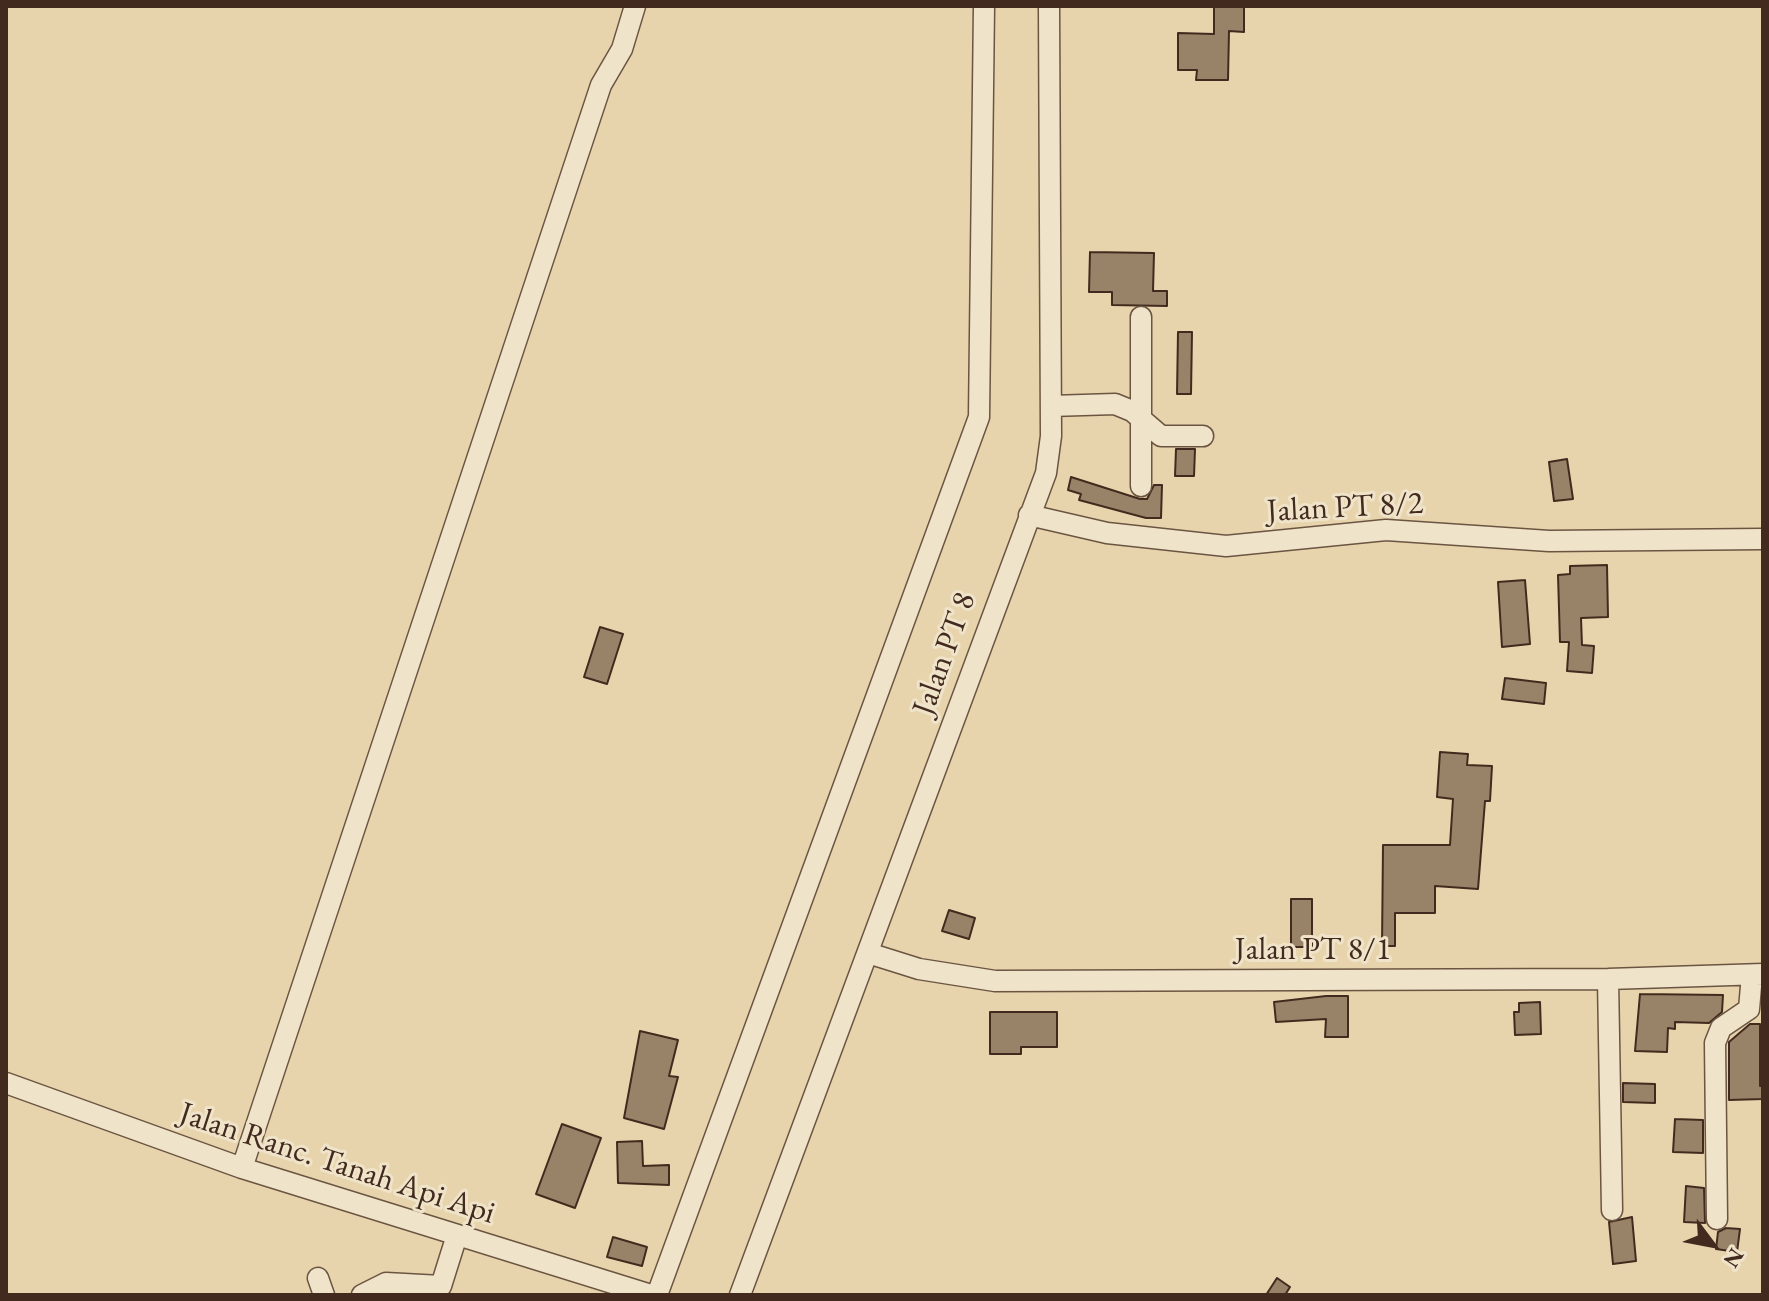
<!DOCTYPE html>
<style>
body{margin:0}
#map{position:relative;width:1769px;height:1301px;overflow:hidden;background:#e7d4ac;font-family:"EB Garamond",serif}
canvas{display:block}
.frame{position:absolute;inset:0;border:8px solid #422b1e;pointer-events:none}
.north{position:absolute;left:1673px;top:1205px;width:80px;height:80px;-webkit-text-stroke:6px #efe3c9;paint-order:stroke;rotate:122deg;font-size:22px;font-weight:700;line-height:32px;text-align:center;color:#422b1e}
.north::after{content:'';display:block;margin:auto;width:28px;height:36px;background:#422b1e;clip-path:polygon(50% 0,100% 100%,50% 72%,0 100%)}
</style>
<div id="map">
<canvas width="1769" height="1301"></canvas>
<div class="frame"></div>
<div class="north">N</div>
</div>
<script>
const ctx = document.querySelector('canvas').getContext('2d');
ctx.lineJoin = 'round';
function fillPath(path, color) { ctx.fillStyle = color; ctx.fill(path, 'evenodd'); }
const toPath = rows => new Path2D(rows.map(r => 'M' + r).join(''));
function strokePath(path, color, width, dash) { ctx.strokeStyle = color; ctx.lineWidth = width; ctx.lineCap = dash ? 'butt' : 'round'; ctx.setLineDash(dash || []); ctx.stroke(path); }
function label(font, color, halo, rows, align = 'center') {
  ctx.font = font + ' "EB Garamond",serif'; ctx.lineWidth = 6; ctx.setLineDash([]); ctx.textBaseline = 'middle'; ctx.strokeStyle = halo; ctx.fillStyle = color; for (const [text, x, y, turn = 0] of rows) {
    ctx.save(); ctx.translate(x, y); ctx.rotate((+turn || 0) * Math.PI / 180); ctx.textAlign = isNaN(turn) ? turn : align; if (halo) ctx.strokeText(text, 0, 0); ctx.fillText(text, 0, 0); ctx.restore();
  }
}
const building = toPath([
 [1214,6,1244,6,1244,32,1229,31,1228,80,1196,80,1197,70,1178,70,1178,33,1214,34,1214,6],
 [1090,252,1154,253,1153,291,1167,291,1167,306,1112,305,1112,292,1089,292,1090,252],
 [1178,332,1192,332,1191,394,1177,394,1178,332],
 [1176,449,1195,449,1194,476,1175,476,1176,449],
 [1567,459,1573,499,1554,501,1549,462,1567,459],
 [1071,477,1140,499,1147,499,1154,485,1162,485,1161,518,1146,518,1079,500,1081,494,1068,490,1071,477],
 [1607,565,1608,617,1581,618,1582,645,1594,646,1592,673,1567,671,1569,642,1560,642,1558,575,1570,574,1570,566,1607,565],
 [1525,580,1530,644,1502,647,1498,582,1525,580],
 [600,627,623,634,607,684,584,677,600,627],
 [1505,678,1546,683,1544,704,1502,699,1505,678],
 [1440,752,1468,754,1467,765,1492,766,1490,801,1485,801,1478,889,1435,886,1435,913,1395,913,1395,946,1382,946,1383,845,1450,845,1453,799,1437,797,1440,752],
 [1291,899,1312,899,1312,947,1291,947,1291,899],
 [949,910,975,918,969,939,942,931,949,910],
 [1640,994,1723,995,1722,1012,1709,1023,1675,1022,1675,1029,1668,1028,1667,1052,1635,1051,1640,994],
 [1326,996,1348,996,1348,1037,1325,1037,1326,1019,1276,1022,1274,1002,1326,996],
 [1540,1002,1541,1034,1515,1035,1514,1012,1519,1012,1519,1003,1540,1002],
 [990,1012,1057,1012,1057,1047,1021,1047,1021,1054,990,1054,990,1012],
 [1750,1024,1760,1024,1760,1086,1763,1086,1763,1099,1729,1100,1729,1042,1750,1024],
 [640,1031,678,1040,669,1076,678,1077,664,1129,624,1118,640,1031],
 [1623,1083,1655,1084,1655,1103,1623,1102,1623,1083],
 [1675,1119,1703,1120,1703,1153,1673,1152,1675,1119],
 [562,1124,601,1138,575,1208,536,1194,562,1124],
 [642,1141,643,1166,669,1165,669,1185,618,1183,617,1142,642,1141],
 [1686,1186,1704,1188,1705,1223,1684,1222,1686,1186],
 [1632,1217,1636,1261,1613,1264,1609,1222,1632,1217],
 [1726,1228,1740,1229,1737,1252,1716,1249,1718,1232,1726,1228],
 [613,1237,647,1247,642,1266,607,1257,613,1237],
 [1277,1278,1290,1287,1285,1295,1266,1295,1277,1278]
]);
fillPath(building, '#988368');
strokePath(building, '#422b1e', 2);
const minor = toPath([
 [1141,317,1141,486],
 [1051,406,1115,404,1132,411,1161,436,1203,436],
 [1029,515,1107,533,1226,546,1386,530,1549,541,1763,539],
 [868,953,919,969,995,981,1608,979,1763,974],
 [1608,979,1612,1210],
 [6,1083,242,1168,651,1295],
 [242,1168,601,85,622,49,635,6],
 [1717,1219,1715,1043,1721,1028,1749,1009,1752,975],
 [318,1278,324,1295],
 [362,1295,386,1283,441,1286,457,1235],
 [657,1295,979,417,984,6],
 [740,1295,1046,473,1051,436,1049,6]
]);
strokePath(minor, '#6b5542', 23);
strokePath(minor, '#efe3c9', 20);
label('32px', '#422b1e', '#efe3c9', [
 ["Jalan PT 8/2",1345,508,-3],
 ["Jalan PT 8",945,654,-70],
 ["Jalan PT 8/1",1313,950],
 ["Jalan Ranc. Tanah Api Api",337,1164,18]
]);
</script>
